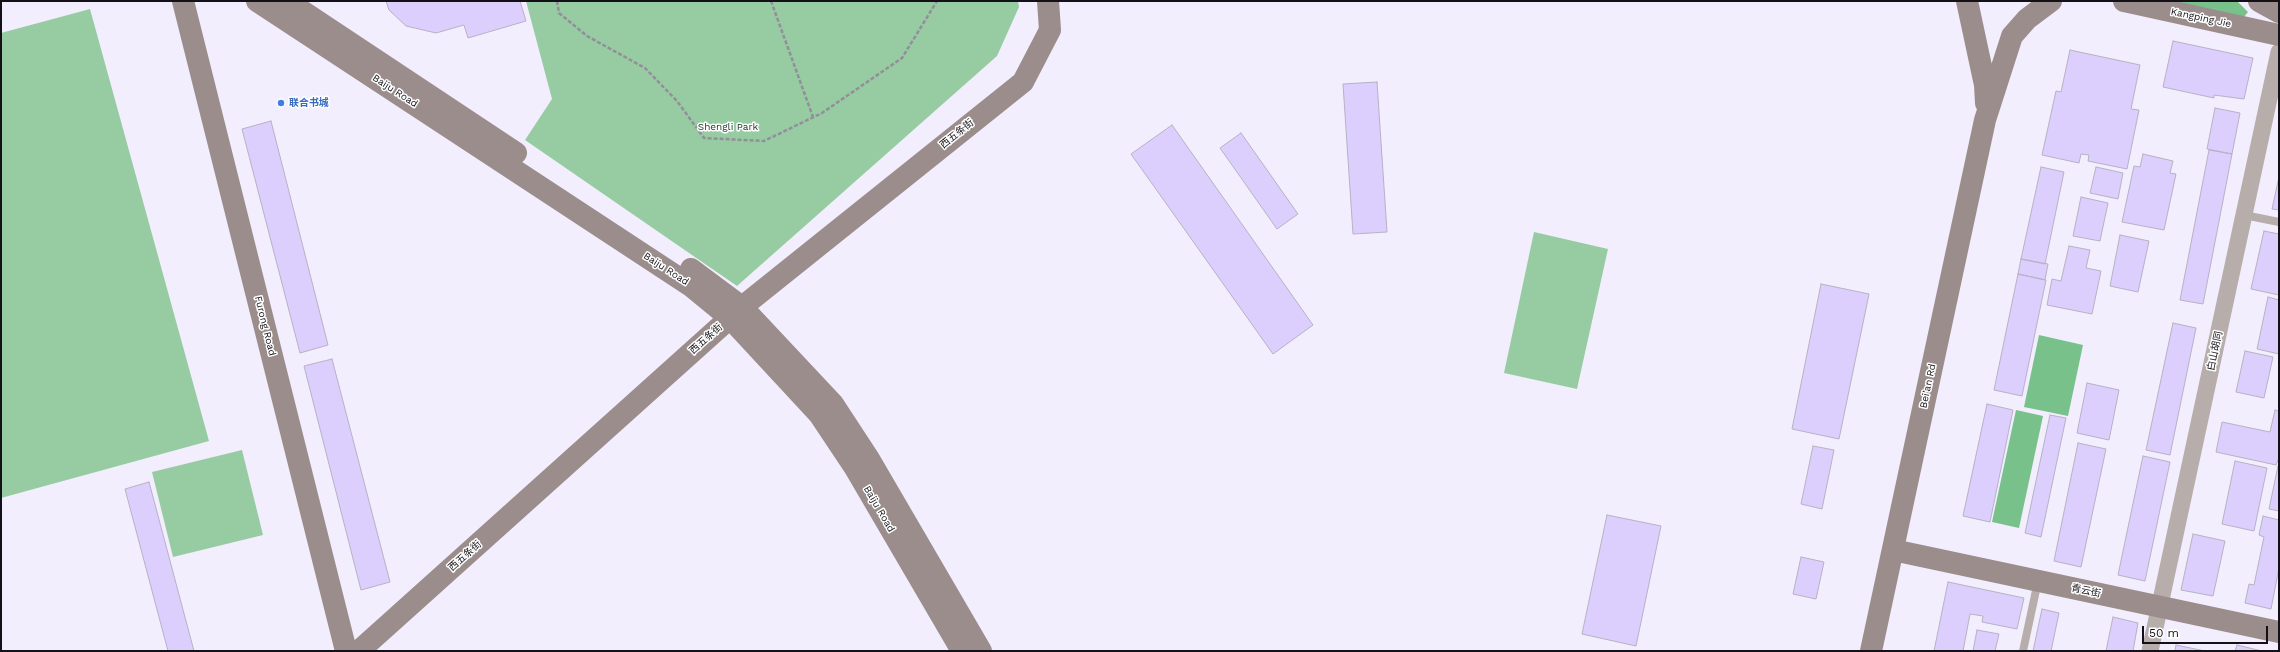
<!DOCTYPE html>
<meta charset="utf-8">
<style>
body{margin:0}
#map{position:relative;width:2280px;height:652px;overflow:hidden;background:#f2eefd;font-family:"Work Sans",sans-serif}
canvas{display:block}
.frame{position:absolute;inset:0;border:2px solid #131117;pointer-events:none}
.scale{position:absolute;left:2142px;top:626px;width:126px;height:18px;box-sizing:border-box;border:2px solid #131117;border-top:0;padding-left:5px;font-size:12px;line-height:14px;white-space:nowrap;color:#131117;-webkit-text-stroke:3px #fff;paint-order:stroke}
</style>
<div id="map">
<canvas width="2280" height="652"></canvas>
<div class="frame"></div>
<div class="scale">50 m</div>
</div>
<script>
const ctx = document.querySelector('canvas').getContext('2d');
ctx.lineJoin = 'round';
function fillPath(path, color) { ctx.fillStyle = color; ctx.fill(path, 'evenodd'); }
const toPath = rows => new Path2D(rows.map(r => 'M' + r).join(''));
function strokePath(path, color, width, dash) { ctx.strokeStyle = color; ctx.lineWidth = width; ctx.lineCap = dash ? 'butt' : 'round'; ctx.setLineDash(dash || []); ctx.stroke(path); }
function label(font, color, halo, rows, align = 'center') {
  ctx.font = font + ' "Work Sans","Noto Sans SC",sans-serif'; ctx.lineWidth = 3; ctx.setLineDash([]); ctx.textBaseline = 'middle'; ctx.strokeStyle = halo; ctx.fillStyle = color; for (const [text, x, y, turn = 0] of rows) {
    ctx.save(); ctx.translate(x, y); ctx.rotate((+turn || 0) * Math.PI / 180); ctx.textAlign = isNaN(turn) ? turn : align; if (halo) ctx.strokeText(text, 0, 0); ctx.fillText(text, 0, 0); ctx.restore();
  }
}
fillPath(toPath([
 [526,1,1018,1,1019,7,997,56,737,286,525,140,552,99],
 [90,9,209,441,1,498,1,33],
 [1534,232,1608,249,1577,389,1504,373],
 [242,450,263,535,173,557,152,472]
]), '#97cca3');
fillPath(toPath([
 [2166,1,2237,1,2248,12,2244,17],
 [2039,335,2083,345,2068,416,2024,407],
 [2016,410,2043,416,2019,528,1992,522]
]), '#79c18b');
const building = toPath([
 [386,1,520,1,526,21,468,38,464,25,436,33,406,26,389,10,386,1],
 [2173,41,2253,58,2244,99,2214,95,2214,98,2163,87,2173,41],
 [2070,50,2140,65,2131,109,2139,110,2127,169,2088,161,2089,155,2081,154,2079,163,2042,155,2056,91,2061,92,2070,50],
 [1377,82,1387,232,1353,234,1343,84,1377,82],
 [2215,108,2240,113,2232,154,2207,149,2215,108],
 [271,121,328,345,300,353,242,129,271,121],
 [1172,125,1313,325,1273,354,1131,154,1172,125],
 [1241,133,1298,214,1277,229,1220,148,1241,133],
 [2209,150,2232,154,2203,304,2180,300,2209,150],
 [2143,154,2173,161,2170,173,2176,174,2164,230,2122,222,2134,166,2140,167,2143,154],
 [2041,167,2064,172,2045,264,2021,259,2041,167],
 [2096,167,2123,173,2118,199,2090,193,2096,167],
 [2279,177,2279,210,2272,209,2279,177],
 [2081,197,2108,203,2100,241,2073,236,2081,197],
 [2264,231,2279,234,2279,295,2251,289,2264,231],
 [2120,235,2149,241,2138,292,2110,286,2120,235],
 [2069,246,2090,250,2086,268,2101,271,2092,314,2047,305,2052,279,2061,281,2069,246],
 [2021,259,2048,264,2045,280,2018,274,2021,259],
 [2018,274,2046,280,2022,396,1994,390,2018,274],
 [1821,284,1869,294,1839,439,1792,429,1821,284],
 [2268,297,2279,300,2279,354,2257,349,2268,297],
 [2173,323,2196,328,2170,455,2146,450,2173,323],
 [2245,351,2273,357,2264,398,2236,392,2245,351],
 [332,359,390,582,361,590,304,366,332,359],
 [2087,383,2119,390,2109,440,2077,433,2087,383],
 [1987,404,2013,410,1990,522,1963,516,1987,404],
 [2275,410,2279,411,2279,458,2276,465,2216,452,2222,422,2270,432,2275,410],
 [2050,415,2066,418,2041,537,2025,533,2050,415],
 [2078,443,2106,449,2081,567,2054,561,2078,443],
 [1813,446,1834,450,1822,509,1801,504,1813,446],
 [2143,456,2170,462,2145,581,2118,575,2143,456],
 [2235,461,2267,468,2254,531,2222,524,2235,461],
 [2278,466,2279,467,2279,511,2269,509,2278,466],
 [149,482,194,651,168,651,125,489,149,482],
 [1607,515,1661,526,1636,646,1582,634,1607,515],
 [2263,516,2279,520,2279,568,2271,609,2245,603,2249,584,2254,585,2264,537,2259,535,2263,516],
 [2193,534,2225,541,2213,596,2181,590,2193,534],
 [1801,557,1824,562,1816,599,1793,594,1801,557],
 [1948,582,2024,598,2017,629,1982,622,1983,616,1970,614,1963,651,1934,651,1948,582],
 [2042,609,2059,613,2051,651,2033,651,2042,609],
 [2113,617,2138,623,2133,651,2106,651,2113,617],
 [1977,630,1999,634,1995,651,1973,651,1977,630],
 [2176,645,2205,651,2175,651,2176,645],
 [2237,645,2262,651,2235,651,2237,645]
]);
fillPath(building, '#dccffd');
strokePath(building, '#b6b1c3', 1);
strokePath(toPath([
 [557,1,559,13,587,36,645,68,677,101,704,138,764,141,822,113,902,58,937,1],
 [771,1,813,117]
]), '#928f9a', 2.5, [4, 2]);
strokePath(toPath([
 [2244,215,2279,222],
 [2023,651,2038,581]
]), '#b7aeac', 8);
strokePath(toPath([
 [2150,651,2279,52]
]), '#b7aeac', 17);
strokePath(toPath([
 [183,1,346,651],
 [257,1,691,286,730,318,819,414,855,468,962,651],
 [287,1,516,153],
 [1967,1,1985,85,1986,103],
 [2124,1,2279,35],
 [2259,1,2279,12],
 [691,269,742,307,833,404,869,459,981,651],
 [1893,550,2279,632],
 [359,651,742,307,1023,82,1050,30,1048,1],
 [1871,651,1985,120,2012,36,2027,19,2051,1]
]), '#9b8d8b', 22);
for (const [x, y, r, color] of [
 [281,103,4,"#3f7fe0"]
]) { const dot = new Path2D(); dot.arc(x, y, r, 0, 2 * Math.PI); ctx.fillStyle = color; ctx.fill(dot); strokePath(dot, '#fff', 1.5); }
label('10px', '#131117', '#fff', [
 ["Kangping Jie",2201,18,12],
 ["Baiju Road",395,91,33],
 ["西五条街",957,134,-39],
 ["Baiju Road",666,269,33],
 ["Furong Road",265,326,76],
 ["西五条街",706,339,-42],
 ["白山胡同",2215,351,-78],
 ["Bei’an Rd",1928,386,-78],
 ["Baiju Road",879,509,60],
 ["西五条街",465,556,-42],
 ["青云街",2086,591,12]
]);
label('bold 10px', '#366cbe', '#fff', [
 ["联合书城",289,103]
], 'left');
label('10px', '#13321c', '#fff', [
 ["Shengli Park",728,127]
]);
</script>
